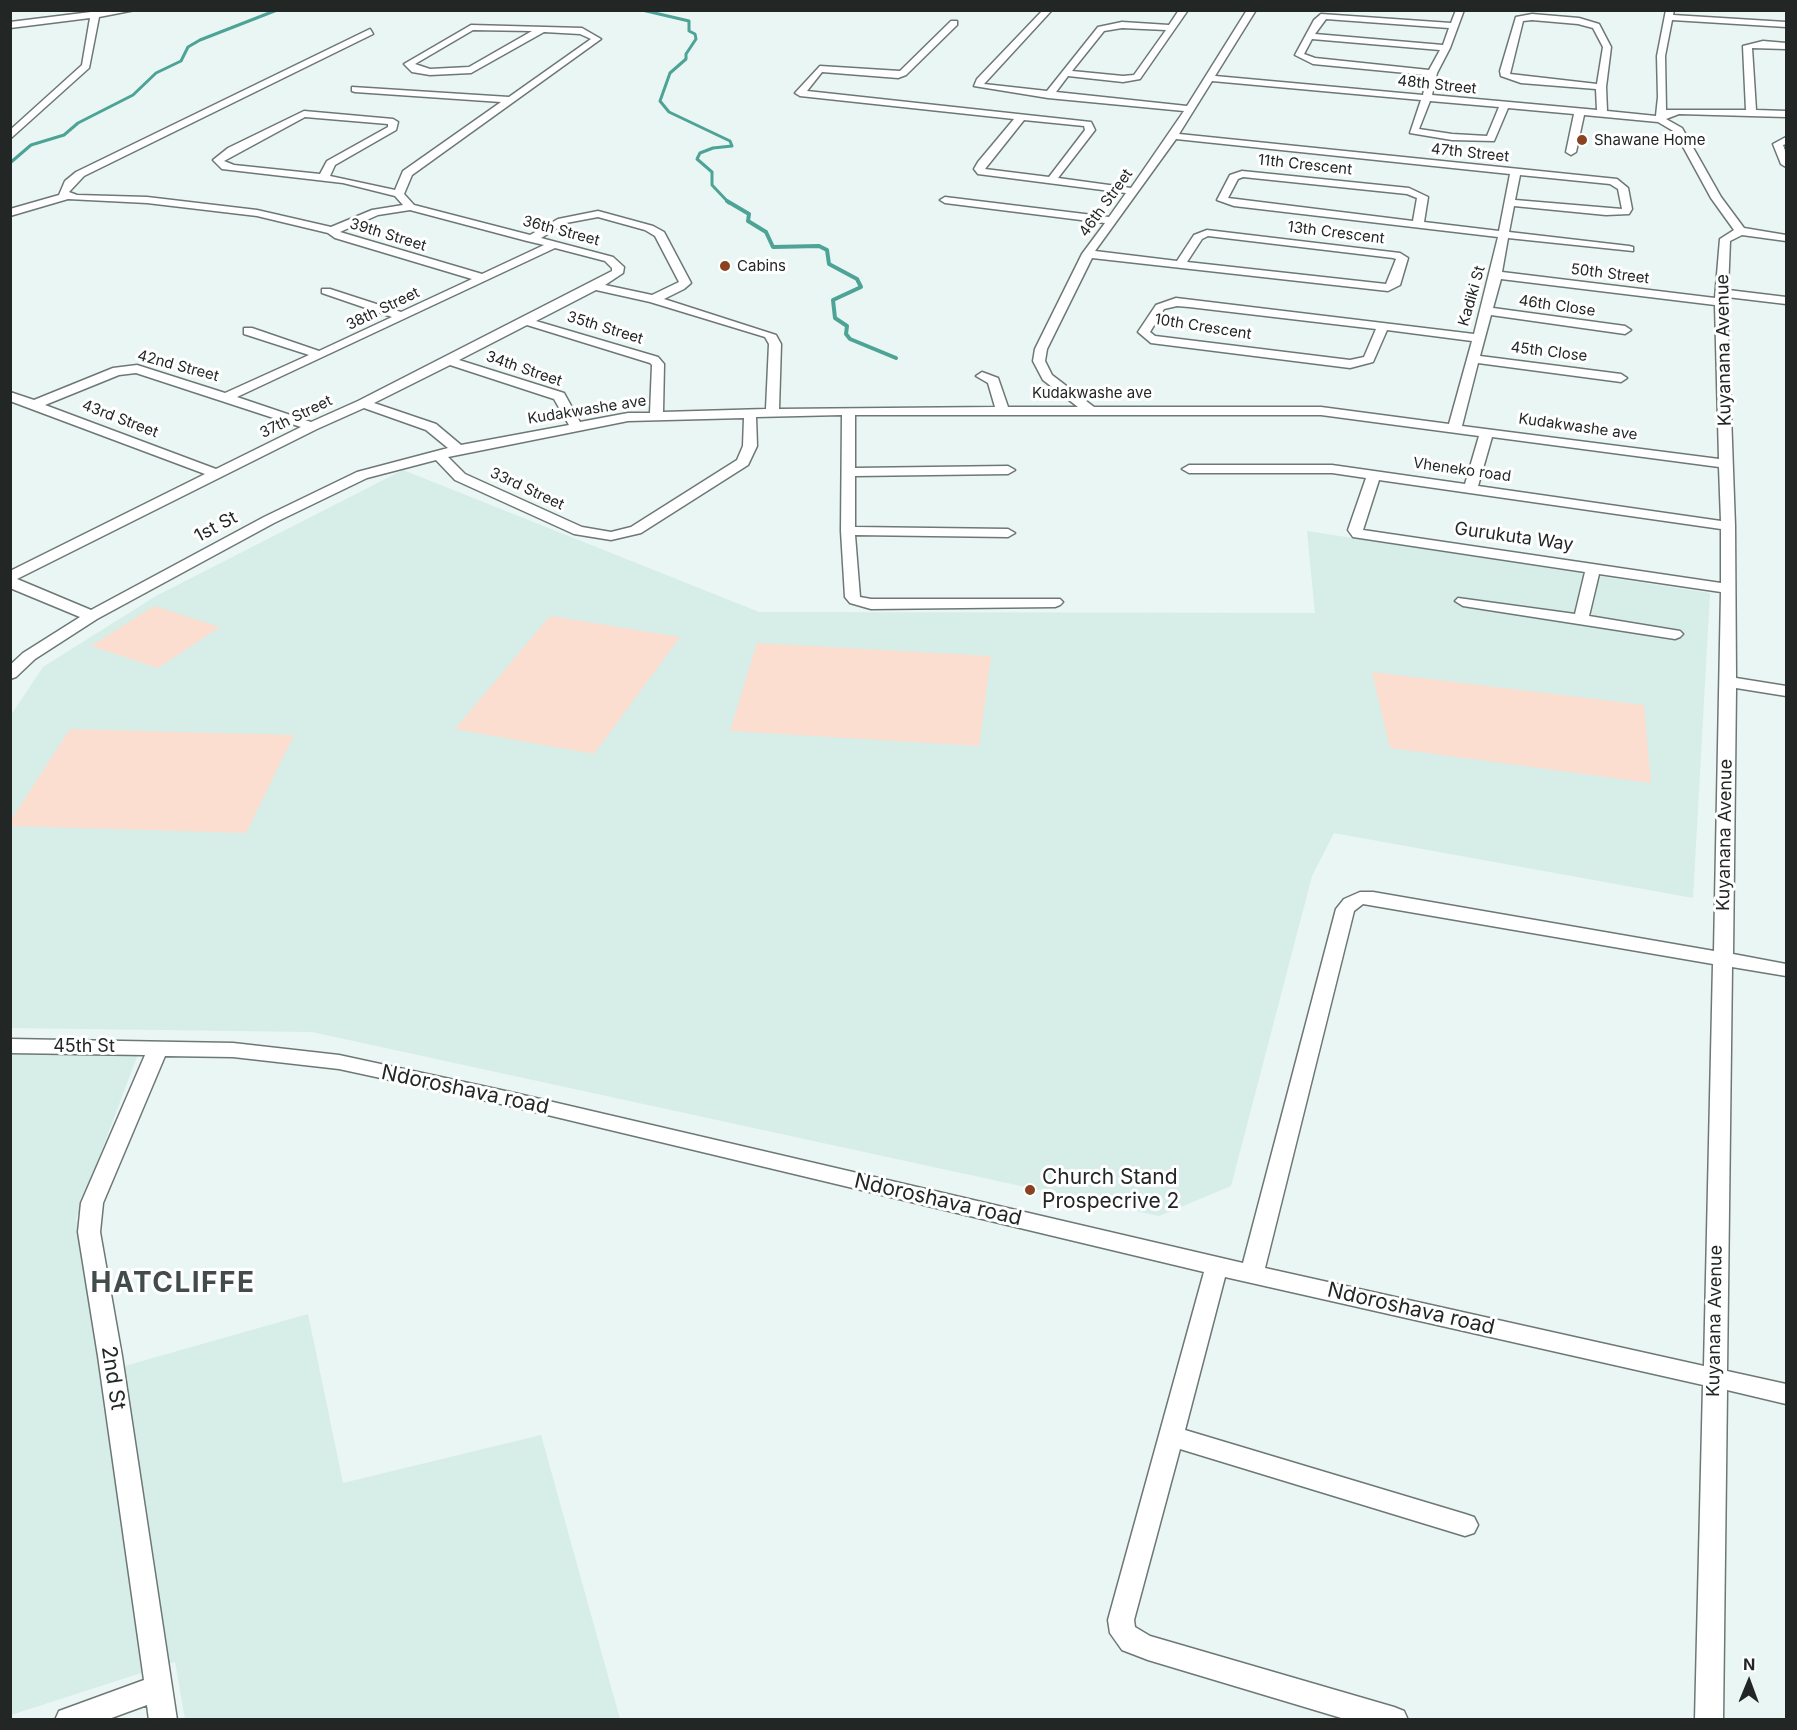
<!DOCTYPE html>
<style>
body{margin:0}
#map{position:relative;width:1797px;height:1730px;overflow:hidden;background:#e9f6f4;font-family:Inter,sans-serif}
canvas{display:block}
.frame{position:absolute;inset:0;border:12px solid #222726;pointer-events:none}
.north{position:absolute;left:1719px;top:1652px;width:60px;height:60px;-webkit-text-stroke:4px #fff;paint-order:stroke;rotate:1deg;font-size:16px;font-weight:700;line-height:24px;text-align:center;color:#222726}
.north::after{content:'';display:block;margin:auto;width:21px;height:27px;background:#222726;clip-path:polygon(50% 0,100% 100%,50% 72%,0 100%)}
</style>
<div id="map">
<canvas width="1797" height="1730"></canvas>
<div class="frame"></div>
<div class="north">N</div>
</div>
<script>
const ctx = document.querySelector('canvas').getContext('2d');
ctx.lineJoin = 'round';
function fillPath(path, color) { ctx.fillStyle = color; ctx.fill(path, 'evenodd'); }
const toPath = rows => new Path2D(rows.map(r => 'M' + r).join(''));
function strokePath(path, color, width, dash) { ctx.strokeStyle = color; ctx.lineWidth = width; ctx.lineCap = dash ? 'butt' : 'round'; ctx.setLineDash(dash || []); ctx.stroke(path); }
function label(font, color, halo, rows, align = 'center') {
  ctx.font = font + ' Inter,sans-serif'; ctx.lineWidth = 6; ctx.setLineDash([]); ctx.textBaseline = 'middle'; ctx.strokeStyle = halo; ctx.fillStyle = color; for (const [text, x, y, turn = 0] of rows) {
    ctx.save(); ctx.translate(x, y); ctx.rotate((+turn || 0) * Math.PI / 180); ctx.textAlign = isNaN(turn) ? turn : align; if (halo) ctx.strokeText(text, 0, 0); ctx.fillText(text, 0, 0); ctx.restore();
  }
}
fillPath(toPath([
 [403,470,759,612,1315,613,1307,531,1710,593,1693,898,1334,833,1312,876,1231,1186,1159,1216,312,1032,11,1028,11,715,43,667,156,596],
 [11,1045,141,1046,76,1219,100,1373,308,1314,343,1483,541,1435,620,1719,185,1719,175,1662,11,1715]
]), '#d7ede8');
fillPath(toPath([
 [154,606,220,627,158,668,91,646],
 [550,616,680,637,594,754,455,729],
 [757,643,991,656,979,746,730,731],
 [1372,672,1644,705,1651,783,1390,748],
 [70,729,294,735,246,833,11,826,11,820]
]), '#fcded1');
strokePath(toPath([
 [642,10,689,21,689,31,695,34,696,39,686,54,686,59,670,73,660,101,669,112,730,141,732,146,713,148,700,153,697,159,712,172,712,185,729,203],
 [10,163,31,145,64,135,78,123,133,95,156,73,181,61,188,47,200,40,277,10]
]), '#4ca396', 3);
strokePath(toPath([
 [727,201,749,214,748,221,766,232,773,247,819,246,827,250,829,264,857,279,861,287,833,300,835,318,847,326,846,334,850,339,896,358]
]), '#4ca396', 4);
const street = toPath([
 [107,10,135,10,99,17,89,68,10,139,10,130,82,65,90,18,10,28,10,22,107,10],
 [1043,10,1052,10,984,84,1047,91,1098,27,1122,22,1169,25,1179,10,1188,10,1140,79,1123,82,1068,76,1056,92,1187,106,1247,10,1256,10,1215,76,1423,95,1427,75,1313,64,1295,55,1314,20,1321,14,1451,23,1456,10,1464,10,1450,48,1437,73,1432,95,1597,110,1596,89,1521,83,1501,76,1500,71,1516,17,1532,14,1579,18,1599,24,1611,47,1606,87,1607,111,1656,116,1658,97,1657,56,1666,10,1674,10,1673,15,1786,22,1786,27,1672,20,1665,56,1666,110,1746,110,1743,46,1763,41,1786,43,1786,49,1752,48,1756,110,1786,111,1786,117,1679,114,1666,119,1682,128,1721,197,1744,228,1786,235,1786,241,1742,235,1730,241,1728,290,1786,297,1786,304,1727,297,1727,302,1735,526,1736,678,1786,686,1786,696,1736,688,1733,954,1786,964,1786,976,1732,967,1727,1371,1786,1384,1786,1404,1727,1390,1723,1720,1695,1720,1703,1385,1225,1277,1185,1430,1465,1514,1474,1517,1478,1525,1474,1533,1465,1536,1180,1449,1134,1620,1135,1627,1150,1636,1394,1707,1404,1711,1408,1720,1348,1720,1148,1660,1122,1650,1110,1633,1108,1620,1204,1272,510,1106,339,1069,233,1057,165,1056,103,1203,100,1232,122,1356,177,1720,149,1720,147,1705,106,1720,55,1720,59,1711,144,1680,98,1356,78,1232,81,1203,145,1055,10,1053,10,1039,233,1043,339,1055,510,1092,1243,1263,1336,909,1344,899,1360,892,1373,892,1714,951,1721,592,1599,574,1589,616,1680,631,1683,634,1680,637,1675,639,1463,606,1455,601,1458,598,1575,614,1585,572,1353,537,1348,530,1366,478,1332,473,1189,473,1182,469,1189,465,1332,465,1465,484,1479,436,1321,415,855,415,855,468,1008,466,1015,470,1008,474,855,476,855,527,1008,529,1015,533,1008,537,855,535,860,597,871,599,1060,599,1063,602,1060,605,1055,607,871,609,850,603,845,597,841,531,842,415,756,417,757,446,748,465,641,533,611,540,574,534,455,480,436,460,367,478,274,523,97,619,35,659,16,677,10,679,10,665,23,653,80,617,10,588,10,571,205,474,10,401,10,392,34,400,113,368,137,365,225,393,309,355,244,334,244,328,252,328,319,351,392,317,322,293,322,289,330,289,401,312,472,279,335,238,328,233,257,216,147,203,68,199,10,216,10,209,59,195,65,181,76,172,370,29,373,34,84,176,69,192,77,195,147,197,257,210,331,227,372,210,403,205,395,196,343,183,222,169,213,160,228,148,304,111,393,119,398,122,396,130,335,165,330,176,395,190,403,171,501,102,355,92,352,91,352,87,509,97,591,39,580,34,544,32,471,73,430,75,412,72,404,64,471,25,582,28,601,39,412,175,404,194,414,205,530,235,558,219,598,211,653,226,664,232,691,283,684,289,664,299,776,335,781,344,779,409,995,407,988,383,976,376,982,372,998,378,1008,407,1078,407,1043,380,1033,361,1035,349,1082,254,1105,223,945,203,940,200,945,197,1109,217,1126,193,978,174,974,169,978,162,1014,119,800,96,795,93,820,66,900,71,951,21,957,21,957,25,906,75,898,78,822,72,807,91,1091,122,1095,130,1058,178,1131,188,1184,111,1048,98,974,86,977,79,1043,10],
 [1326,19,1449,28,1443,45,1315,34,1326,19],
 [1532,20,1578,24,1593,28,1603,47,1597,84,1510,74,1523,21,1532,20],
 [1122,28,1166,30,1134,75,1123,76,1072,71,1104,31,1122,28],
 [473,30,532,31,469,67,430,69,415,64,473,30],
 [1312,39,1440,50,1429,70,1315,58,1304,54,1312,39],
 [1212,81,1421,100,1410,133,1452,140,1494,141,1508,108,1574,114,1566,152,1571,155,1576,152,1584,115,1658,122,1675,132,1711,198,1734,230,1720,239,1715,298,1502,272,1508,238,1633,251,1633,247,1629,246,1509,232,1514,206,1606,215,1629,214,1632,209,1628,188,1617,179,1179,134,1212,81],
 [1430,101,1499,107,1487,136,1452,134,1419,129,1430,101],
 [305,117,388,124,388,127,327,161,320,174,234,165,224,161,305,117],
 [1024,120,1084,126,1085,130,1049,177,985,169,1024,120],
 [1176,139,1510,174,1499,231,1424,222,1428,197,1409,188,1242,171,1230,175,1217,200,1234,206,1498,237,1474,334,1176,298,1156,305,1138,332,1151,343,1350,368,1373,362,1387,330,1472,341,1449,424,1321,407,1094,407,1052,375,1045,361,1047,349,1092,258,1388,291,1400,285,1408,258,1400,253,1207,230,1194,235,1177,261,1095,251,1176,139],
 [1520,175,1610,184,1618,189,1622,209,1515,200,1520,175],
 [1243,177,1407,194,1417,198,1413,221,1228,198,1238,179,1243,177],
 [410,210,527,241,544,245,482,274,340,232,378,215,410,210],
 [598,217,645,230,655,236,679,282,652,295,605,285,623,273,624,267,613,257,541,238,566,223,598,217],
 [1208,236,1393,258,1396,259,1386,284,1187,262,1202,239,1208,236],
 [555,248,605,261,612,268,612,271,358,401,311,422,237,397,555,248],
 [1501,279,1715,305,1719,459,1462,426,1478,363,1621,382,1627,378,1621,374,1480,356,1491,315,1625,334,1631,330,1625,326,1493,308,1501,279],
 [596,290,650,302,765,337,769,344,766,409,663,412,664,364,658,357,536,321,596,290],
 [1177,306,1189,307,1376,329,1364,357,1350,360,1155,336,1150,332,1164,309,1177,306],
 [527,325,650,363,652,365,650,413,628,413,580,422,564,393,459,360,527,325],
 [450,365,554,399,569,425,461,445,436,424,374,403,450,365],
 [136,373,301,427,216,469,45,405,119,375,136,373],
 [364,408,426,430,448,448,357,472,264,517,91,610,17,579,317,429,364,408],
 [744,418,743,446,737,460,631,527,611,532,582,527,465,474,448,457,628,421,744,418],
 [1492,437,1719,467,1721,521,1478,486,1492,437],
 [1379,480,1721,529,1721,583,1363,530,1379,480],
 [1363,904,1713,964,1704,1366,1265,1268,1354,911,1363,904],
 [1786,137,1786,144,1783,145,1786,153,1786,167,1781,164,1773,144,1786,137]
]);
strokePath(street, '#6d7876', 3);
fillPath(street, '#fff');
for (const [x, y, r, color] of [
 [1582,140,6,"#8a431e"],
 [725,266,6,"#8a431e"],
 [1030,1190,6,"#8a431e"]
]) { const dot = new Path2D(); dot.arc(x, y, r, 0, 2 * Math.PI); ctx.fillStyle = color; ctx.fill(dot); strokePath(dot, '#fff', 2); }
label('15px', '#222726', '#fff', [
 ["48th Street",1437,85,6],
 ["47th Street",1470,153,6],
 ["11th Crescent",1305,165,6],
 ["46th Street",1106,203,-54],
 ["36th Street",561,231,15],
 ["13th Crescent",1336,233,7],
 ["39th Street",388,235,17],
 ["50th Street",1610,274,7],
 ["Kadiki St",1472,296,-74],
 ["46th Close",1557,306,8],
 ["38th Street",383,309,-26],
 ["10th Crescent",1203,327,9],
 ["35th Street",605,328,17],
 ["45th Close",1549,352,7],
 ["42nd Street",178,366,15],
 ["34th Street",524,369,19],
 ["Kudakwashe ave",1092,393],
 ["Kudakwashe ave",587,410,-9],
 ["37th Street",296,417,-26],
 ["43rd Street",120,419,21],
 ["Kudakwashe ave",1578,427,8],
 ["Vheneko road",1462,470,8],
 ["33rd Street",527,489,25]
]);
label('15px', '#222726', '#fff', [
 ["Shawane Home",1594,140],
 ["Cabins",737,266]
], 'left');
label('18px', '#222726', '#fff', [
 ["Kuyanana Avenue",1724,350,-91],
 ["1st St",216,527,-28],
 ["Gurukuta Way",1514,537,8],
 ["Kuyanana Avenue",1725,835,-89],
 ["45th St",84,1047],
 ["Kuyanana Avenue",1715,1321,-89]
]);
label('21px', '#222726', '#fff', [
 ["Ndoroshava road",465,1090,12],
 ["Ndoroshava road",938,1200,13],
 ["Ndoroshava road",1411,1309,13],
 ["2nd St",113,1378,81]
]);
label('21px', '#222726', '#fff', [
 ["Church Stand",1042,1178],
 ["Prospecrive 2",1042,1202]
], 'left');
ctx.letterSpacing = '1.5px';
label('bold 28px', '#424d4b', '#fff', [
 ["HATCLIFFE",173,1284]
]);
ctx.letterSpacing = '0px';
</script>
